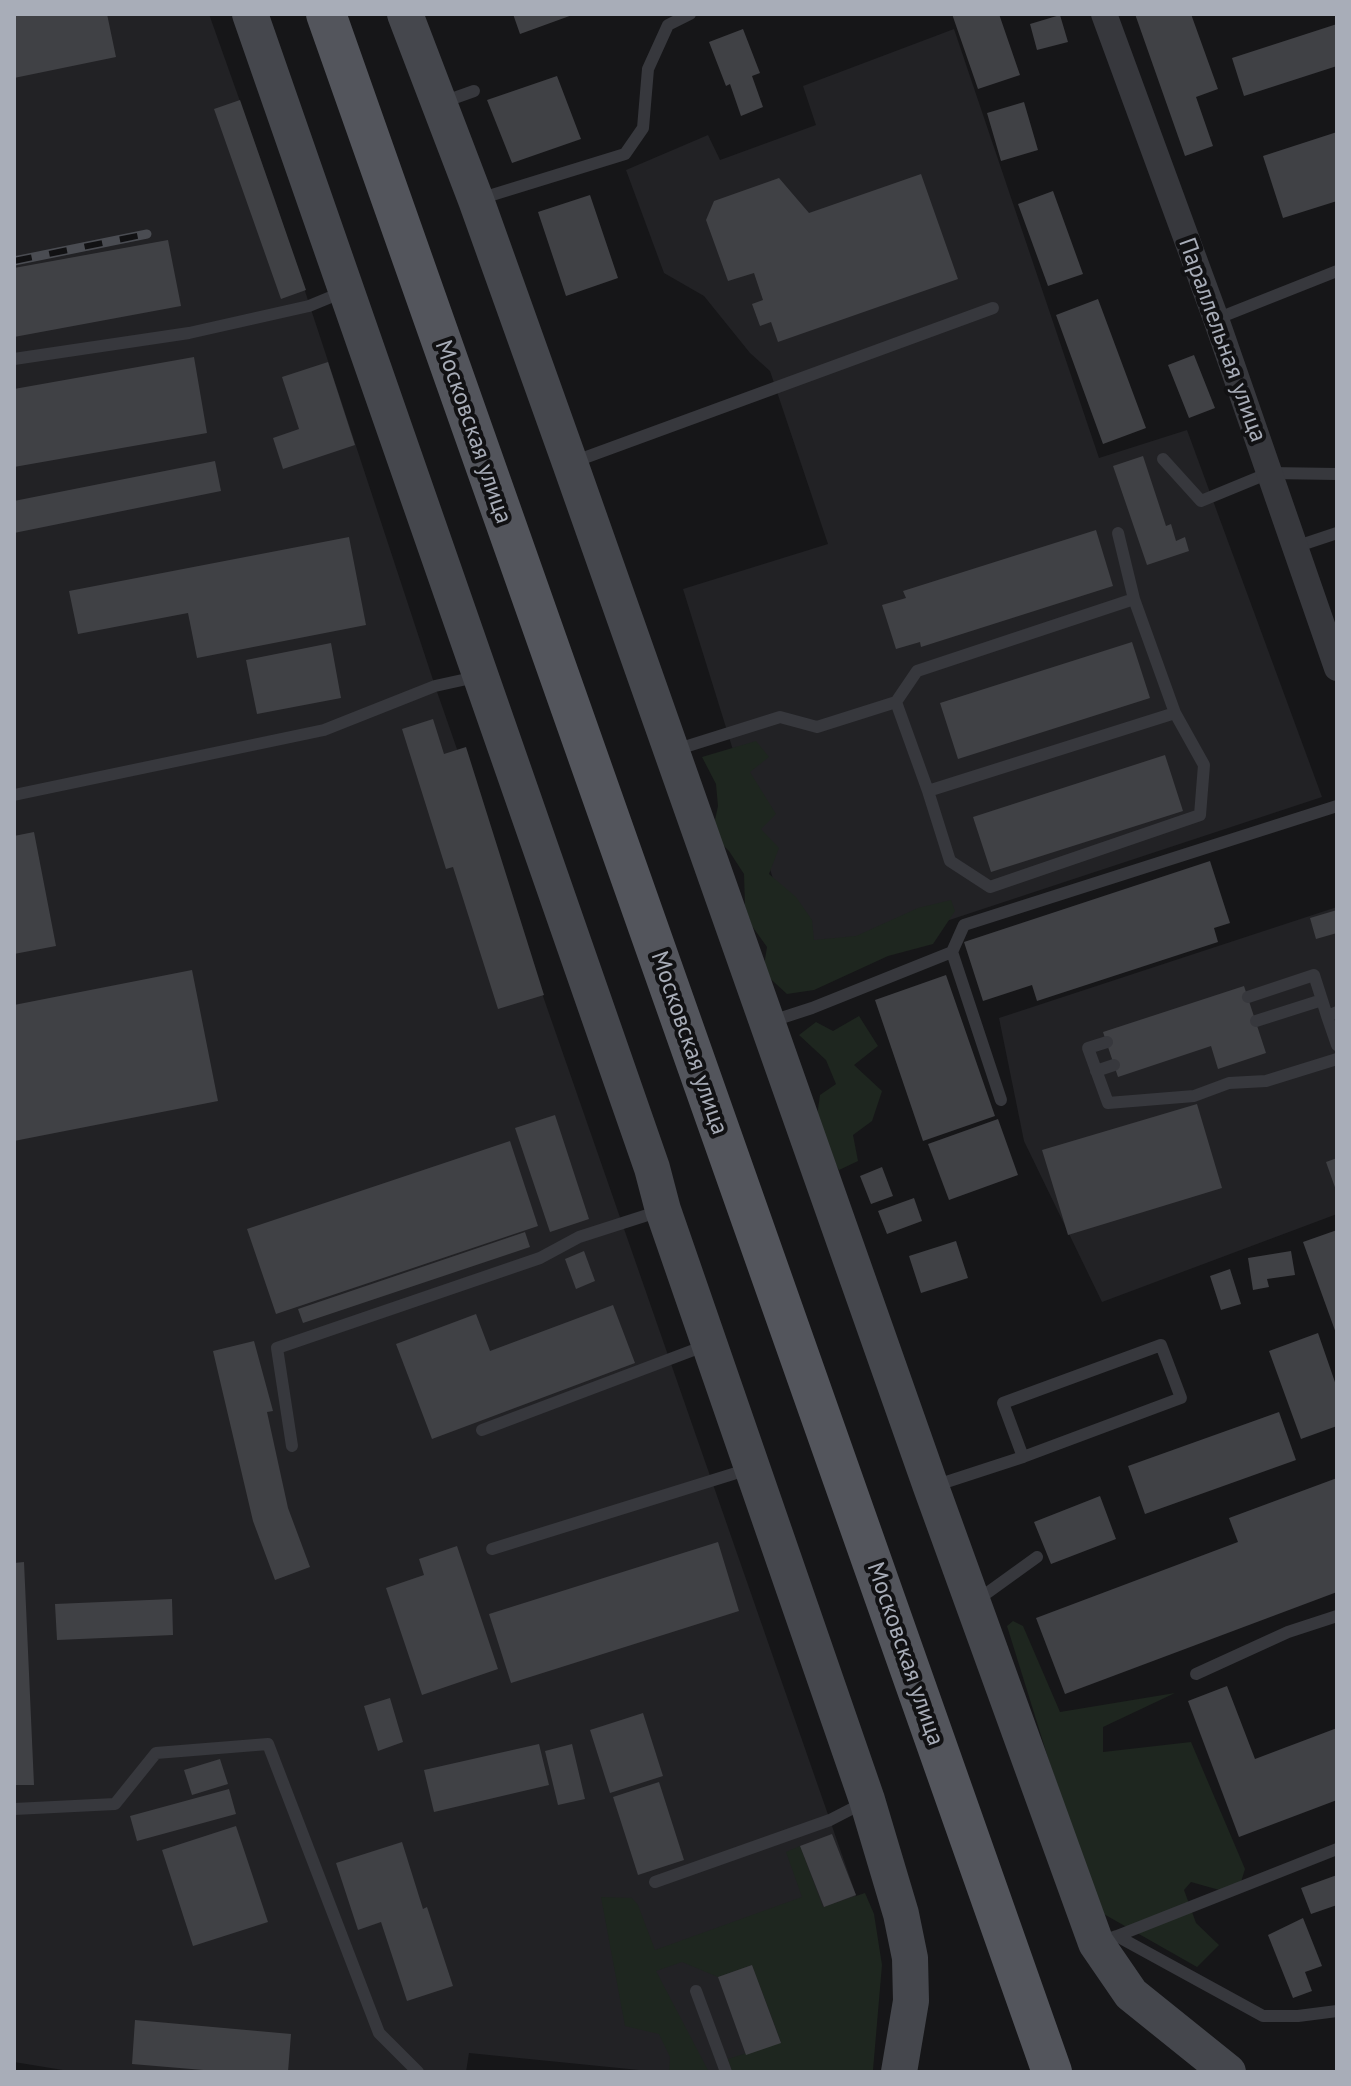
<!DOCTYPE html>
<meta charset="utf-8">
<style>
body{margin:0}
#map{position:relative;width:1351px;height:2086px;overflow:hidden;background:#161618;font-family:"PT Sans",sans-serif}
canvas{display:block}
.frame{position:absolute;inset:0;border:16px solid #a8adb8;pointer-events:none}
</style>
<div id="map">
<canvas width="1351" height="2086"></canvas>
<div class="frame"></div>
</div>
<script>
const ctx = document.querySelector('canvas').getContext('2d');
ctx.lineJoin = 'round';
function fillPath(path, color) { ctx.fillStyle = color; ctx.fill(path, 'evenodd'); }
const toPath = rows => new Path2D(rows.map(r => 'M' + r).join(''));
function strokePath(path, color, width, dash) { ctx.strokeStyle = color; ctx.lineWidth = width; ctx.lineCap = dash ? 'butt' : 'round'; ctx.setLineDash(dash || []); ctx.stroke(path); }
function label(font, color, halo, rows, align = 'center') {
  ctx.font = font + ' "PT Sans",sans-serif'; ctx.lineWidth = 8; ctx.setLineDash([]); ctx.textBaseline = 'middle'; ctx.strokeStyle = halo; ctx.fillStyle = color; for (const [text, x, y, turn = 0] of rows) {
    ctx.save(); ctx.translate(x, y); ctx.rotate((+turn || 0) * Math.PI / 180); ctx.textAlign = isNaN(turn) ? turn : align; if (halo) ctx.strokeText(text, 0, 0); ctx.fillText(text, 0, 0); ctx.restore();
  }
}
fillPath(toPath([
 [14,14,209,14,275,200,435,686,856,1895,833,2072,659,2072,469,2053,466,2072,75,2072,14,2062],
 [954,29,1099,458,1187,430,1322,797,801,969,683,589,828,544,770,371,750,353,704,296,664,273,626,170,708,135,720,160,816,125,803,86],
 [1337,907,1337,1214,1102,1302,1024,1141,999,1018]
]), '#222225');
fillPath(toPath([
 [756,741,769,757,750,772,776,814,761,829,779,848,769,874,796,897,812,920,814,940,856,936,918,908,951,900,955,911,933,944,888,956,814,990,787,994,763,972,767,947,752,926,745,906,744,874,729,851,712,834,718,806,716,784,702,757],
 [859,1016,878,1046,854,1065,882,1091,872,1121,853,1135,858,1161,839,1170,815,1130,820,1095,836,1084,826,1060,799,1035,816,1022,833,1031],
 [1013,1621,1023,1626,1060,1712,1175,1693,1103,1727,1103,1752,1191,1742,1245,1869,1237,1895,1191,1882,1184,1890,1196,1923,1219,1945,1197,1967,1102,1913,1049,1761,1007,1626],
 [800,1846,823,1907,865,1893,874,1914,882,1965,873,2070,732,2072,728,2059,781,2042,752,1965,718,1977,682,1962,656,1971,709,2072,669,2072,670,2057,659,2034,625,2026,601,1897,632,1898,638,1905,655,1950,802,1897,786,1852]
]), '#1e261f');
fillPath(toPath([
 [14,14,107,14,116,57,14,78],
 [513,14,575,14,520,34],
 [952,14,999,14,1020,75,978,89],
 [1135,14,1191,14,1218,89,1196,97,1213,146,1185,156],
 [1060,15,1068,42,1037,50,1030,24],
 [1337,24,1337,66,1244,96,1232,58],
 [743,29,760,73,752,76,763,107,741,116,730,84,726,86,709,42],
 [557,76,581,139,512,163,487,100],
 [240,100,306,290,281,299,214,109],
 [1024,102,1038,150,1001,161,987,113],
 [1337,132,1337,201,1283,218,1263,156],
 [921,174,958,279,778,342,771,322,760,326,752,304,763,300,754,273,728,281,706,220,714,201,779,178,809,213],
 [1053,191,1083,274,1048,286,1018,204],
 [590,195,618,278,566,296,538,212],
 [168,240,181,306,14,337,14,268],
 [1098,299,1146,428,1103,444,1056,315],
 [1194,355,1215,408,1189,418,1168,365],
 [194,357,207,433,14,467,14,389],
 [328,362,355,445,283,469,273,438,299,429,282,377],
 [1143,456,1166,526,1171,524,1176,541,1185,537,1189,551,1147,565,1113,466],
 [215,461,221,491,14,533,14,501],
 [1096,530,1113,586,921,647,920,642,896,649,882,605,906,598,903,591],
 [349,537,366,625,197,658,188,613,78,634,69,591],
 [1132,642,1150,698,958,759,940,703],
 [331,643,341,698,257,714,246,660],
 [433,719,444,754,466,747,544,995,498,1009,453,867,446,869,402,729],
 [1165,755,1183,811,991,872,973,817],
 [34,832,56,946,14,954,14,836],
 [1210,861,1230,923,1214,928,1218,942,1037,1001,1032,985,983,1001,964,942],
 [1337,910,1337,933,1316,939,1310,918],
 [192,970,218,1101,14,1141,14,1005],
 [946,975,995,1116,923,1141,875,1000],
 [1244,986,1266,1053,1218,1069,1211,1046,1118,1077,1103,1032],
 [1197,1104,1222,1188,1068,1235,1042,1150],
 [555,1115,589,1219,550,1232,515,1128],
 [998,1119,1018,1175,949,1200,928,1144],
 [510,1141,538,1226,276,1314,247,1229],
 [1337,1158,1337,1193,1326,1162],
 [882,1167,893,1196,871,1204,860,1176],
 [914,1198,922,1221,887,1234,878,1211],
 [1337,1230,1337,1336,1303,1242],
 [525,1232,530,1247,303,1323,298,1309],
 [956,1241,968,1278,921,1293,909,1256],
 [584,1251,595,1281,576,1289,565,1259],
 [1291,1251,1295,1275,1267,1279,1269,1287,1253,1290,1248,1258],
 [1230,1269,1241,1304,1221,1310,1210,1276],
 [613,1305,635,1363,432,1439,396,1344,476,1314,490,1351],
 [1318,1333,1337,1388,1337,1426,1301,1439,1269,1351],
 [254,1341,273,1411,267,1412,288,1508,310,1567,275,1580,253,1521,213,1351],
 [1279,1412,1296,1460,1145,1514,1128,1466],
 [1337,1478,1337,1592,1065,1694,1036,1618,1238,1542,1229,1518],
 [1100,1496,1116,1539,1051,1564,1034,1522],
 [718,1542,739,1611,511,1683,489,1614],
 [457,1546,498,1669,422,1695,386,1588,424,1575,419,1559],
 [24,1562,34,1785,14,1785,14,1563],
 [172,1599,173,1635,57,1640,55,1604],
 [1227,1686,1255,1759,1337,1728,1337,1800,1239,1837,1188,1701],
 [390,1698,403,1742,378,1751,364,1706],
 [643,1713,663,1776,610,1793,590,1730],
 [539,1744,549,1785,434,1812,424,1770],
 [572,1744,585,1799,558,1805,545,1751],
 [220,1759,228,1784,192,1795,184,1770],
 [659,1782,684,1860,638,1875,613,1797],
 [229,1789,236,1814,137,1841,130,1816],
 [236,1826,268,1922,193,1946,162,1850],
 [832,1834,856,1895,824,1907,800,1846],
 [402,1842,423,1909,427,1907,453,1986,407,2001,381,1922,358,1930,336,1863],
 [1337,1875,1337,1905,1311,1914,1301,1888],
 [1303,1918,1322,1966,1305,1972,1312,1991,1293,1998,1268,1935],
 [752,1965,781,2043,746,2055,718,1977],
 [135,2020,291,2034,288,2072,227,2072,132,2064]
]), '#404145');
strokePath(toPath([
 [443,102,474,91],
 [479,199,625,154,643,128,648,69,668,25,690,14],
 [1216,319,1337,271],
 [14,359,189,333,309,306,343,292],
 [1163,459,1201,501,1269,473,1337,474],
 [573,462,993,308],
 [1295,547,1337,533],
 [896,702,928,791,1175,713,1134,599],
 [675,750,780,717,817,727,896,702,917,671,1134,599,1118,533],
 [928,791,950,861,990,887,1200,815,1204,765,1175,713],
 [14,795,324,730,435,686,476,677],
 [952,952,964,925,1337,806],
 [1248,997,1314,975,1322,1000],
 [1337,1012,1327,1016,1337,1045],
 [772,1021,812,1008,952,952,1001,1100],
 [1256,1021,1322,1000,1327,1016],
 [1107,1042,1088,1048,1108,1103,1194,1096,1229,1083,1266,1081,1337,1059],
 [1096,1071,1114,1065],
 [482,1430,707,1345],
 [292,1446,277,1348,540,1258,579,1237,660,1211],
 [934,1486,1023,1457,1181,1398,1161,1345,1003,1403,1023,1457],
 [492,1549,749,1469],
 [976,1601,1037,1557],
 [1196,1674,1288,1632,1337,1616],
 [14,1809,115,1804,156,1753,268,1744,379,2033,418,2072],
 [655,1882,830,1820,865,1802],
 [1117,1936,1337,1849],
 [1099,1942,1117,1936,1263,2016,1298,2016,1337,2011],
 [696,1991,726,2072]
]), '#37383d', 12);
strokePath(toPath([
 [1104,14,1216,319,1337,668]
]), '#37383d', 26);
strokePath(toPath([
 [250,14,652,1168,663,1210,867,1800,901,1914,910,1958,911,2001,899,2072],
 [405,14,476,200,570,463,931,1487,1096,1943,1131,1994,1228,2072]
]), '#45474d', 36);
strokePath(toPath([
 [326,14,1052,2072]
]), '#53555c', 40);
const rail = toPath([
 [14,261,147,234]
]);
strokePath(rail, '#4a4c52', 9);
strokePath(rail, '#111113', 6, [18]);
label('24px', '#a8adb8', '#111113', [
 ["Параллельная улица",1222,340,70],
 ["Московская улица",473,432,71],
 ["Московская улица",689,1043,71],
 ["Московская улица",905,1654,71]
]);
</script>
